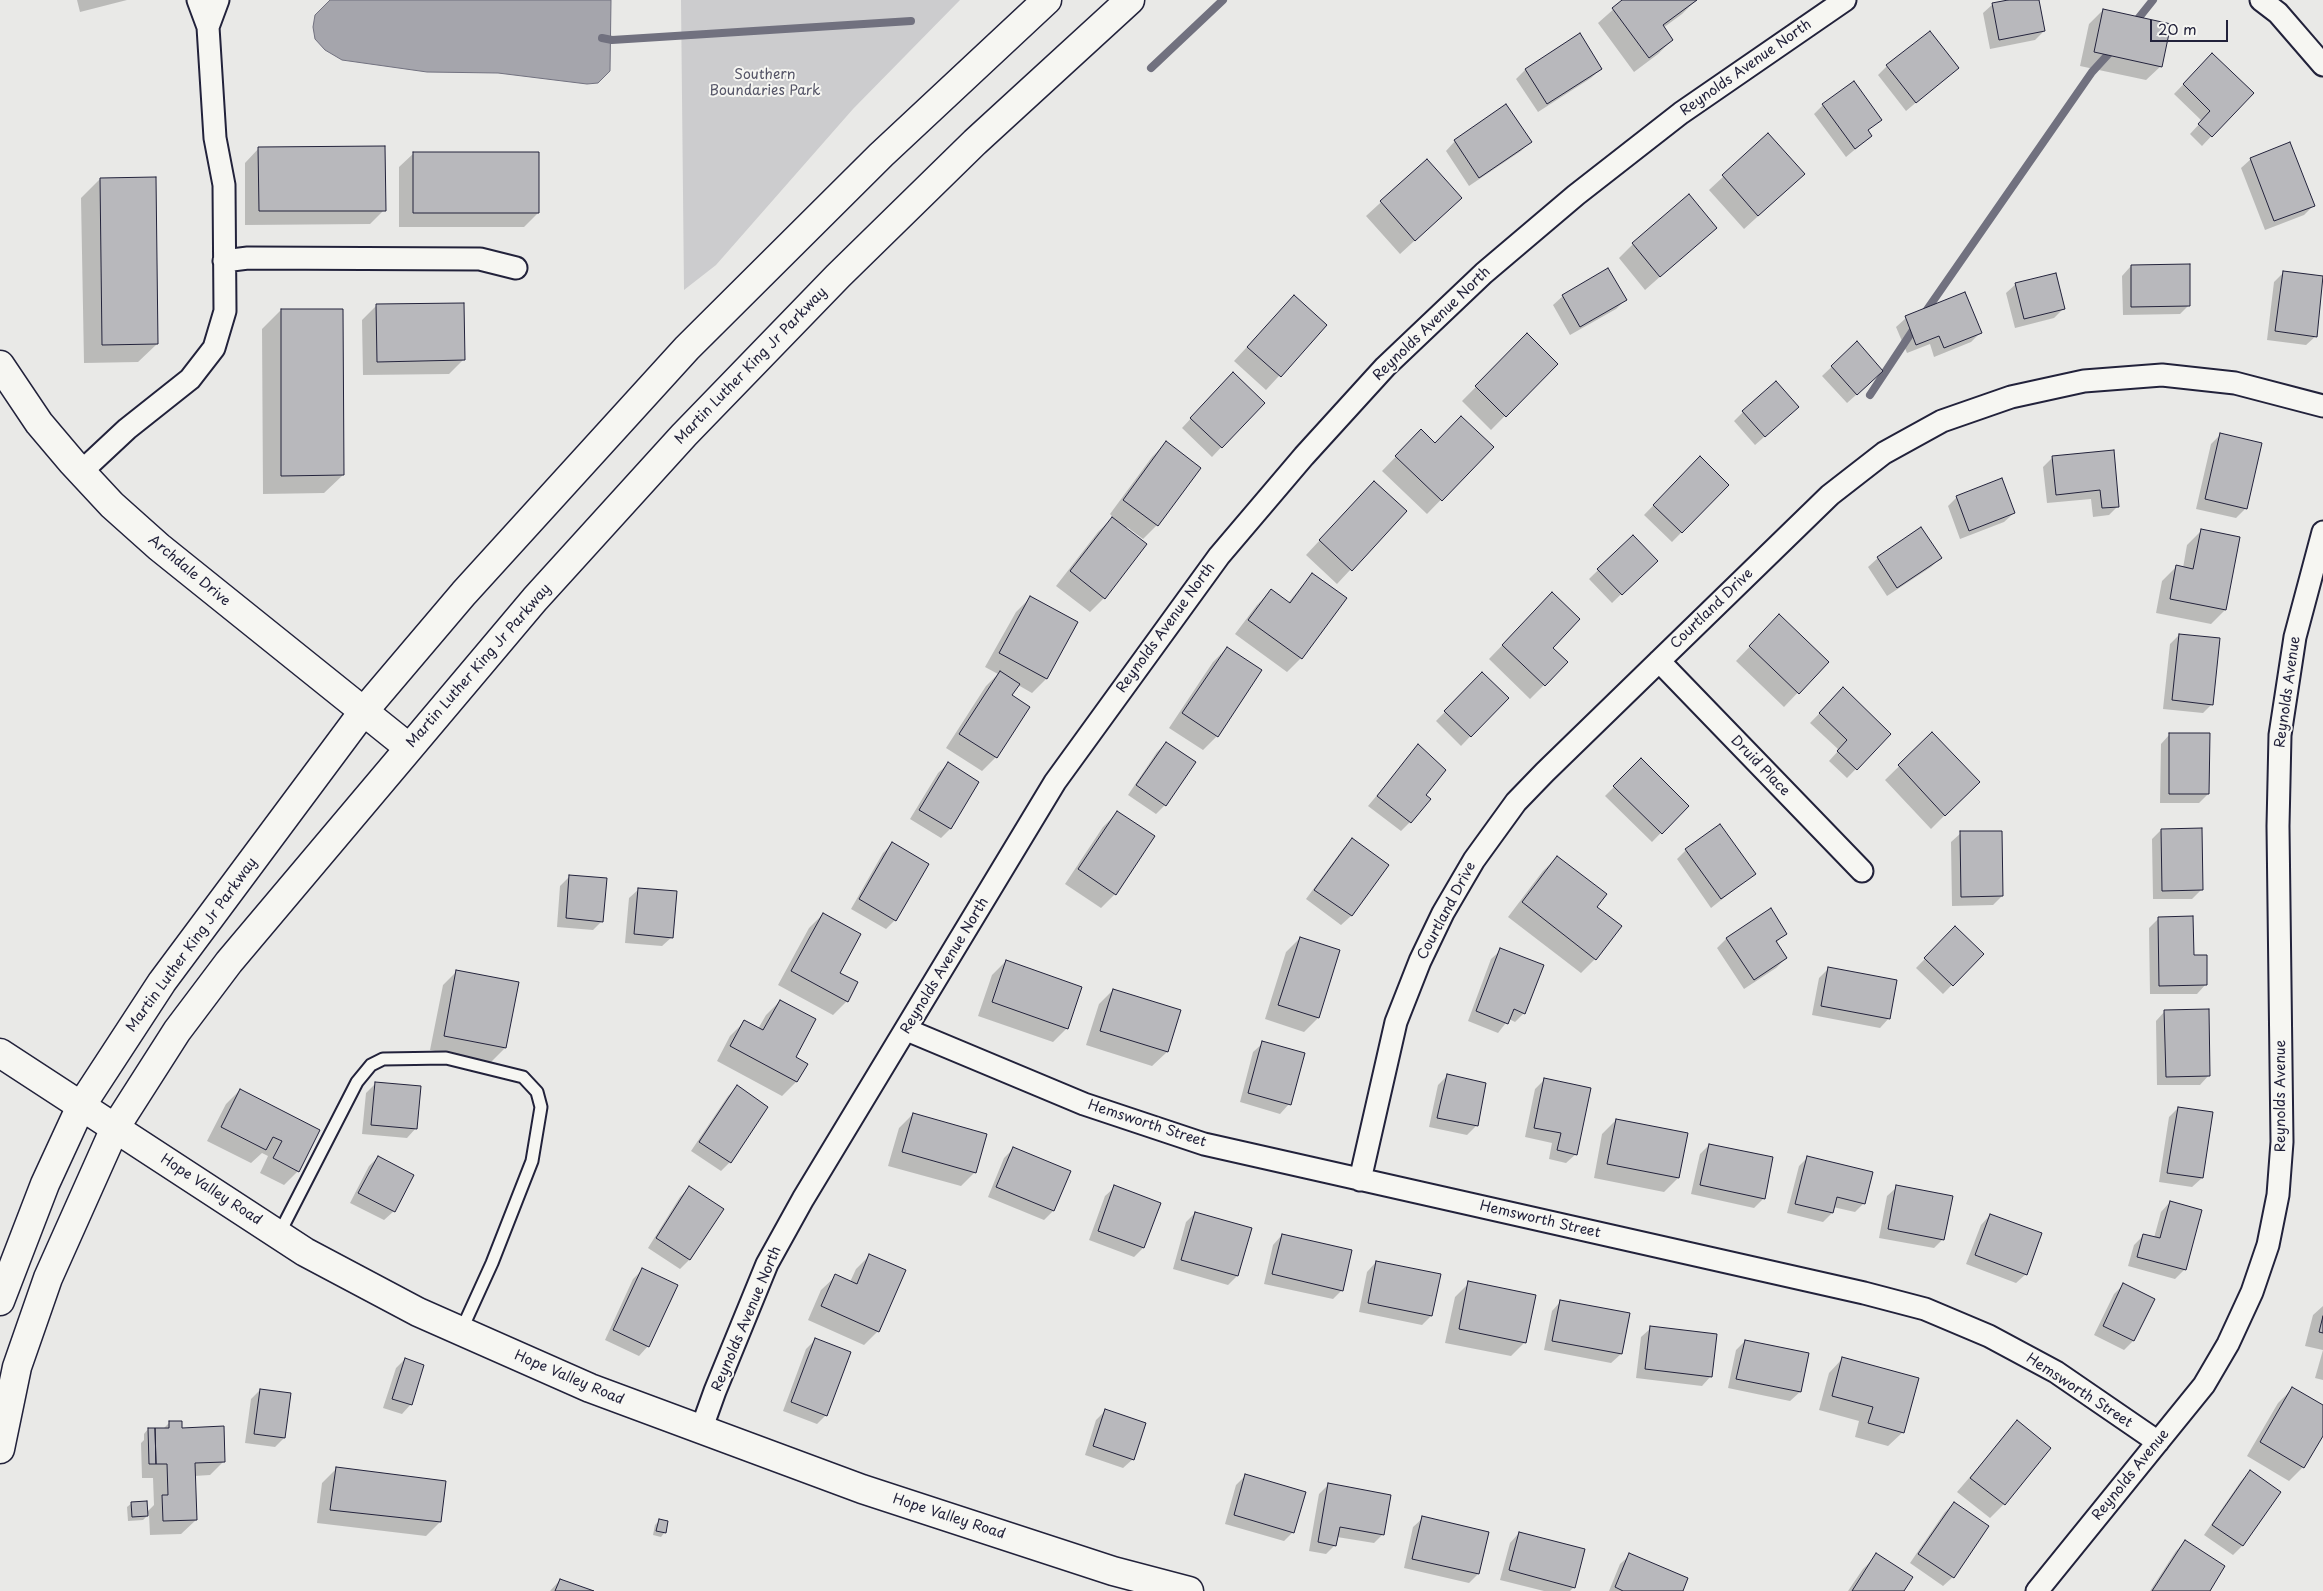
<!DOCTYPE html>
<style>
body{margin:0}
#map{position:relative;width:2323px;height:1591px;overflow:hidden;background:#e9e9e7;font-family:"Playpen Sans",sans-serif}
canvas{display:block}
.scale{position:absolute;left:2150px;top:20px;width:78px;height:22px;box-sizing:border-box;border:2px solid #22223b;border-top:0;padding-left:6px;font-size:15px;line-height:18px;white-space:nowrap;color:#22223b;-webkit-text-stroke:4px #f6f6f2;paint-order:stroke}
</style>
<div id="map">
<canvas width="2323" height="1591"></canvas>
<div class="scale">20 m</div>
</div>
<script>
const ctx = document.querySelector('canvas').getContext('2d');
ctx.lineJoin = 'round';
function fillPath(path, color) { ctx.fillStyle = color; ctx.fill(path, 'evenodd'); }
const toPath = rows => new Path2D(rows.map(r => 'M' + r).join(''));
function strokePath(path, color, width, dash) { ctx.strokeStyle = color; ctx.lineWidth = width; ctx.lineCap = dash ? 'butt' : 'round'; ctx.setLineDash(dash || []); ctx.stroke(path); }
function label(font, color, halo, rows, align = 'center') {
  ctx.font = font + ' "Playpen Sans",sans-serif'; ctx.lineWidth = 4; ctx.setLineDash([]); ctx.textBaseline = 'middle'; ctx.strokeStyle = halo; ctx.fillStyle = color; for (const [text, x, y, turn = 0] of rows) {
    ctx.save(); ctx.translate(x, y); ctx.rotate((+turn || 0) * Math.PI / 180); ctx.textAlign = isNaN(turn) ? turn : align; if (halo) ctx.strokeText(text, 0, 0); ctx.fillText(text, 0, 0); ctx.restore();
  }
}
fillPath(toPath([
 [681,0,960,0,853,109,716,265,684,290]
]), '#ccccce');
const water = toPath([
 [330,0,611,0,610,71,598,83,587,84,498,73,427,72,342,60,325,50,315,39,313,27,315,15,330,0]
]);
fillPath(water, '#a5a5ac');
strokePath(water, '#71717f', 1);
fillPath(toPath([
 [77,0,127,0,80,12],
 [1624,0,1696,0,1682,14,1663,28,1672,40,1658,54,1634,72,1598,23],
 [2014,0,2038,0,2044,31,2035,40,1990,49,1983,13,1993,4],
 [2103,10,2161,66,2146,80,2080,66,2089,24],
 [2203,64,2252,93,2202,146,2190,134,2202,121,2174,94],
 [1887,66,1957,68,1906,111,1878,75],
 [1601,69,1591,78,1538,112,1516,79,1525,70],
 [1823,105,1880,119,1867,131,1871,136,1846,157,1814,114],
 [1506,106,1530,142,1521,151,1469,186,1446,151,1455,141],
 [1768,135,1789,188,1744,229,1709,190],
 [259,148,384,210,370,224,245,225,245,163],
 [414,153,538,213,524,227,399,227,399,167],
 [2251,159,2313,206,2304,215,2265,230,2241,168],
 [1427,160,1461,198,1400,254,1366,216],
 [100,179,157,344,138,362,84,363,81,198],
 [1715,228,1645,290,1619,258,1633,244],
 [2131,266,2189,305,2180,314,2123,315,2122,276],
 [2283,273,2323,278,2316,336,2306,345,2267,340,2274,282],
 [2016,284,2063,309,2054,318,2015,328,2006,293],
 [1965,294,1980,333,1971,342,1934,357,1930,344,1907,353,1896,327,1906,318],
 [1294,296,1326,325,1266,390,1234,361],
 [1563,296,1625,300,1616,309,1570,335,1553,305],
 [376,306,463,360,449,374,363,375,362,320],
 [281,310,343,475,324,493,263,494,262,329],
 [1527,335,1556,364,1491,430,1462,401],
 [1857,343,1873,380,1847,403,1822,376],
 [1224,383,1263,403,1212,457,1182,428],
 [1743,412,1788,416,1755,445,1734,421],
 [2221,434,2245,509,2236,518,2196,509,2211,444],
 [1166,443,1157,525,1143,539,1127,527,1104,598,1090,612,1056,586,1098,532,1113,517,1110,514,1152,457],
 [1407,445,1435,445,1492,447,1427,514,1382,471],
 [2113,451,2118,506,2109,515,2093,517,2091,499,2047,503,2043,467,2053,457],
 [1700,457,1728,485,1672,542,1644,515],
 [1360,497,1405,511,1337,584,1306,555],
 [1957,497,2014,513,2004,522,1960,539,1948,506],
 [2201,531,2225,610,2211,624,2156,613,2162,581,2176,567,2183,568,2187,545],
 [1633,536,1656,560,1612,603,1589,579],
 [1878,558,1940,558,1931,567,1887,596,1868,567],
 [1312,574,1301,658,1287,672,1235,634,1257,605,1271,591,1288,603],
 [1030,598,1077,623,1046,679,1032,693,1018,685,1011,696,1028,707,996,757,982,771,946,748,986,686,998,674,985,667,1016,612],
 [1538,608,1551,648,1544,685,1530,699,1489,659],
 [1779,616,1827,662,1784,707,1736,661],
 [2179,635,2212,704,2203,713,2163,709,2170,644],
 [1227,648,1261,671,1217,736,1203,750,1169,728,1213,662],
 [1482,674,1507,698,1461,746,1436,721],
 [1843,689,1890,734,1847,778,1829,761,1839,750,1810,723],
 [1932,734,1978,782,1931,829,1885,780],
 [2170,734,2208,794,2199,803,2160,803,2161,744],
 [1166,743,1165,805,1156,814,1128,795,1157,752],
 [1418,746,1424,795,1410,822,1401,831,1368,806],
 [1641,760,1687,806,1652,842,1605,796],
 [948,764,978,782,950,829,941,838,910,819,938,773],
 [1117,813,1115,894,1101,908,1065,884,1103,827],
 [2161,830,2202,889,2192,899,2153,899,2152,839],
 [1961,833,2002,896,1993,905,1952,906,1951,842],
 [1352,839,1387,865,1351,916,1341,925,1306,899,1343,849],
 [892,844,895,920,886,929,851,909,883,853],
 [1686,850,1754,874,1711,908,1677,859],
 [1557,857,1595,907,1620,927,1595,959,1581,973,1508,917,1543,871],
 [570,876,602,921,593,930,557,927,560,886],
 [639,889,672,937,662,946,625,943,629,898],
 [1770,910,1786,933,1776,943,1786,958,1776,968,1744,989,1717,948,1726,939],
 [823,914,847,1001,833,1015,778,985,809,928],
 [2159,918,2192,956,2206,984,2197,994,2150,994,2149,928],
 [1955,928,1982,954,1943,994,1916,968],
 [1300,938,1318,1018,1304,1032,1265,1019,1286,952],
 [1501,950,1524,1013,1515,1022,1509,1019,1498,1033,1468,1021,1491,959],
 [1006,961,1067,1028,1053,1042,978,1016,992,975],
 [1829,968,1889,1018,1880,1028,1812,1015,1819,978],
 [457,971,505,1048,491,1062,430,1050,443,985],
 [1113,990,1179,1011,1167,1052,1152,1066,1086,1045,1099,1004],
 [780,1001,794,1058,796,1082,782,1096,717,1061,730,1036,744,1022,758,1029,766,1015],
 [2165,1011,2209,1075,2200,1085,2157,1085,2156,1021],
 [1263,1043,1289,1104,1280,1114,1240,1102,1253,1052],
 [1447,1076,1476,1126,1467,1135,1429,1127,1438,1085],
 [1544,1080,1576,1154,1566,1163,1549,1159,1552,1143,1525,1137,1535,1089],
 [376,1083,416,1128,407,1138,362,1134,366,1093],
 [737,1087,730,1162,721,1171,691,1151,728,1096],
 [240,1090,319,1130,298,1171,284,1185,260,1173,268,1156,262,1153,251,1163,207,1141,226,1104],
 [2178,1108,2202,1178,2192,1187,2159,1182,2169,1117],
 [913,1114,975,1172,961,1186,888,1166,899,1128],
 [1616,1120,1686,1134,1678,1178,1664,1192,1594,1178,1602,1134],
 [1709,1145,1764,1198,1754,1208,1691,1194,1700,1154],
 [1013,1149,1053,1211,1044,1220,988,1197,1004,1158],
 [378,1157,412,1175,394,1211,384,1220,350,1203,369,1166],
 [1808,1157,1864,1203,1855,1212,1833,1207,1832,1213,1823,1222,1787,1213,1799,1166],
 [1115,1187,1143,1248,1134,1257,1089,1240,1105,1196],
 [1897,1187,1943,1239,1934,1248,1879,1238,1887,1196],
 [689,1188,722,1209,689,1260,680,1269,648,1248,680,1197],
 [2170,1202,2185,1269,2175,1279,2128,1266,2134,1245,2144,1235,2154,1238,2161,1212],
 [1195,1213,1237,1276,1228,1285,1173,1269,1186,1222],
 [1990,1215,2026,1274,2016,1283,1966,1264,1981,1225],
 [1282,1235,1342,1290,1333,1299,1264,1284,1273,1245],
 [870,1255,878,1331,864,1345,808,1320,821,1290,836,1276,850,1282,856,1269],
 [1376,1262,1431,1316,1422,1325,1359,1312,1367,1272],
 [642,1270,648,1346,639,1356,605,1340,633,1279],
 [1469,1283,1525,1342,1511,1356,1445,1343,1455,1297],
 [2124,1284,2154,1299,2133,1341,2124,1350,2094,1335,2114,1294],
 [1561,1301,1621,1354,1611,1363,1544,1350,1552,1311],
 [2323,1306,2323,1380,2315,1378,2323,1350,2305,1346,2313,1315],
 [1651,1328,1711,1376,1702,1386,1636,1378,1641,1337],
 [815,1340,826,1415,817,1424,783,1411,806,1349],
 [1745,1341,1808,1354,1800,1392,1790,1401,1728,1388,1736,1350],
 [1843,1358,1903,1432,1888,1446,1855,1437,1859,1421,1819,1410,1829,1373],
 [405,1359,411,1404,402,1414,383,1408,396,1368],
 [2292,1389,2323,1407,2323,1433,2303,1467,2289,1481,2247,1456,2278,1403],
 [260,1390,284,1438,275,1447,245,1443,251,1399],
 [1106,1410,1133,1459,1123,1468,1085,1455,1096,1420],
 [2017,1422,2049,1448,2004,1504,1990,1518,1957,1492],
 [169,1423,224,1461,210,1475,194,1476,196,1520,181,1534,150,1535,149,1514,143,1520,128,1521,127,1507,132,1503,147,1512,154,1505,153,1478,142,1478,141,1443,144,1440,144,1434,148,1429,163,1429],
 [336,1469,440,1522,426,1536,317,1523,322,1483],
 [2250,1472,2279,1492,2242,1546,2233,1555,2204,1535,2241,1481],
 [1245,1476,1293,1532,1284,1541,1225,1524,1236,1485],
 [1328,1485,1383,1534,1374,1543,1337,1537,1335,1545,1326,1554,1309,1551,1319,1494],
 [1954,1503,1987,1526,1953,1577,1943,1586,1910,1563,1945,1512],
 [1423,1518,1488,1533,1478,1574,1469,1583,1404,1568,1413,1527],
 [659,1521,665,1532,661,1537,653,1535,655,1525],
 [1519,1533,1574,1587,1570,1591,1544,1591,1500,1580,1510,1543],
 [2185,1542,2208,1591,2150,1591,2176,1551],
 [1630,1555,1681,1591,1609,1591,1620,1564],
 [1877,1555,1902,1591,1848,1591,1863,1569],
 [560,1580,591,1591,550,1591]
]), '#0003');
strokePath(toPath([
 [2133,25,2153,0],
 [602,38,612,40,911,21],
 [1151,68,1223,0],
 [1924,314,2092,72,2113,49],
 [1870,395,1917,324]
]), '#71717f', 8);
const building = toPath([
 [1622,0,1697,0,1663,25,1673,40,1649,58,1612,8,1622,0],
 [2008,0,2039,0,2045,31,1999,40,1992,3,2008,0],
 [2103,9,2171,24,2162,67,2094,52,2103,9],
 [1930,31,1959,68,1916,103,1886,65,1930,31],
 [1580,33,1602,69,1547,104,1525,69,1580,33],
 [2212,53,2254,93,2212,137,2198,124,2210,111,2183,84,2212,53],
 [1854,81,1882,120,1868,130,1872,136,1855,149,1822,104,1854,81],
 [1506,104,1532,142,1479,178,1454,140,1506,104],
 [1768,133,1805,174,1758,216,1722,175,1768,133],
 [2290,142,2315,206,2274,221,2250,158,2290,142],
 [385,146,386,211,259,211,258,147,385,146],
 [413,152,539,152,539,213,413,213,413,152],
 [1427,159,1462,198,1415,241,1380,201,1427,159],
 [156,177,158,344,102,345,100,178,156,177],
 [1689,194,1717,228,1660,277,1632,243,1689,194],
 [2190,264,2190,306,2131,307,2131,265,2190,264],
 [1608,268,1627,300,1580,327,1562,295,1608,268],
 [2283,271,2323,276,2317,337,2275,331,2283,271],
 [2056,273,2065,309,2024,319,2015,283,2056,273],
 [1965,292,1982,333,1944,348,1939,336,1916,345,1905,316,1965,292],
 [1294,295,1327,325,1281,377,1247,347,1294,295],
 [464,303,465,360,377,362,376,304,464,303],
 [281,309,343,309,344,475,281,476,281,309],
 [1527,333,1558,364,1506,417,1475,386,1527,333],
 [1857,341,1883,371,1857,395,1831,366,1857,341],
 [1233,372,1265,403,1222,448,1190,418,1233,372],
 [1776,381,1799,407,1765,437,1742,411,1776,381],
 [1461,416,1494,447,1442,501,1395,456,1421,429,1435,443,1461,416],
 [2220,433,2262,443,2247,509,2205,499,2220,433],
 [1166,441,1201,468,1158,526,1123,500,1166,441],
 [2114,450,2119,507,2102,508,2100,490,2056,495,2052,456,2114,450],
 [1700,456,1729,485,1682,533,1653,505,1700,456],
 [2002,478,2015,513,1969,531,1956,496,2002,478],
 [1374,481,1407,511,1352,571,1319,540,1374,481],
 [1112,517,1147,544,1105,599,1070,571,1112,517],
 [1921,527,1942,558,1897,588,1877,557,1921,527],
 [2201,529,2240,537,2226,610,2170,599,2176,565,2193,569,2201,529],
 [1633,535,1658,561,1622,595,1597,569,1633,535],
 [1312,573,1347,598,1302,659,1248,620,1271,589,1290,603,1312,573],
 [1552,592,1580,619,1553,648,1568,662,1545,686,1502,645,1552,592],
 [1030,596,1078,622,1047,679,999,653,1030,596],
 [1779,614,1829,662,1799,694,1749,646,1779,614],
 [2179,634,2220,638,2213,705,2172,700,2179,634],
 [1227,647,1262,670,1218,737,1182,713,1227,647],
 [1000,671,1020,684,1012,695,1030,707,997,758,959,734,1000,671],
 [1482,672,1509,698,1471,737,1444,711,1482,672],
 [1843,687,1891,734,1857,770,1837,751,1847,740,1819,713,1843,687],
 [1932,732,1980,782,1945,816,1898,765,1932,732],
 [2169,733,2210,733,2209,794,2169,794,2169,733],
 [1166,742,1196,762,1166,806,1136,785,1166,742],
 [1418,744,1446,770,1426,795,1431,799,1411,823,1377,796,1418,744],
 [1641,758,1689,806,1662,834,1613,786,1641,758],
 [948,762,979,782,951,829,919,810,948,762],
 [1117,811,1155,836,1116,895,1078,869,1117,811],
 [1720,824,1756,874,1721,899,1685,849,1720,824],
 [2202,828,2203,890,2162,891,2161,829,2202,828],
 [1960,831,2002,831,2003,896,1961,897,1960,831],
 [1352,838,1389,865,1352,916,1314,890,1352,838],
 [892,842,929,864,896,921,859,899,892,842],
 [1557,856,1607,894,1597,907,1622,926,1596,960,1522,902,1557,856],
 [569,875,607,878,603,922,566,918,569,875],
 [638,888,677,891,673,938,634,934,638,888],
 [1771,908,1787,934,1776,941,1787,958,1754,980,1726,938,1771,908],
 [823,913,861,934,840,973,858,982,848,1002,791,971,823,913],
 [2193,916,2194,955,2207,955,2207,985,2159,986,2158,917,2193,916],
 [1955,926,1984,954,1953,986,1924,958,1955,926],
 [1300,937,1340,950,1319,1018,1278,1005,1300,937],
 [1500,948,1544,965,1525,1014,1514,1009,1508,1024,1476,1011,1500,948],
 [1006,960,1082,987,1068,1029,992,1002,1006,960],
 [1828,967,1897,980,1890,1019,1821,1006,1828,967],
 [456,970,519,982,506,1048,444,1036,456,970],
 [1113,989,1181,1010,1168,1052,1100,1031,1113,989],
 [780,1000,816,1019,796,1057,808,1064,797,1082,730,1046,744,1020,763,1030,780,1000],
 [2209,1009,2210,1076,2166,1077,2164,1010,2209,1009],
 [1262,1041,1305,1053,1291,1105,1248,1093,1262,1041],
 [1447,1074,1486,1083,1478,1126,1437,1118,1447,1074],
 [1544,1078,1591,1088,1577,1155,1557,1150,1561,1133,1534,1128,1544,1078],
 [375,1082,421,1086,417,1129,371,1125,375,1082],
 [737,1085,768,1107,731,1163,699,1142,737,1085],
 [240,1089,320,1130,299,1172,273,1158,282,1141,273,1137,266,1150,221,1127,240,1089],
 [2178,1107,2213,1112,2203,1178,2167,1173,2178,1107],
 [913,1113,987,1134,976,1173,902,1152,913,1113],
 [1616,1119,1688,1133,1679,1178,1607,1164,1616,1119],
 [1709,1144,1773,1157,1765,1199,1700,1185,1709,1144],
 [1013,1147,1071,1171,1054,1211,996,1187,1013,1147],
 [378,1156,414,1175,395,1212,358,1193,378,1156],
 [1807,1156,1873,1172,1865,1204,1837,1197,1833,1213,1795,1204,1807,1156],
 [1114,1185,1161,1203,1144,1248,1098,1231,1114,1185],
 [1896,1185,1953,1196,1944,1240,1888,1229,1896,1185],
 [689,1186,724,1209,690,1260,656,1238,689,1186],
 [2170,1201,2202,1210,2186,1270,2137,1257,2143,1234,2160,1238,2170,1201],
 [1195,1212,1252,1228,1238,1276,1181,1260,1195,1212],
 [1990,1214,2042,1233,2027,1275,1975,1255,1990,1214],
 [1282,1234,1352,1250,1343,1291,1272,1274,1282,1234],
 [869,1254,906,1270,879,1332,821,1306,835,1274,857,1284,869,1254],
 [1376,1261,1441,1274,1432,1316,1368,1303,1376,1261],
 [642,1268,678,1285,649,1347,613,1330,642,1268],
 [1468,1281,1536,1295,1526,1343,1459,1329,1468,1281],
 [2123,1283,2155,1299,2134,1341,2103,1326,2123,1283],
 [1560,1300,1630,1313,1622,1354,1552,1341,1560,1300],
 [2323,1316,2323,1333,2319,1332,2323,1316],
 [1650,1326,1717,1334,1712,1377,1645,1369,1650,1326],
 [815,1338,851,1352,827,1416,791,1402,815,1338],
 [1745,1340,1809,1353,1801,1392,1736,1379,1745,1340],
 [1842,1357,1919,1378,1904,1433,1868,1423,1873,1407,1832,1396,1842,1357],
 [405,1358,424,1365,412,1405,392,1399,405,1358],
 [2292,1387,2323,1405,2323,1436,2304,1468,2260,1442,2292,1387],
 [260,1389,291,1393,285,1438,254,1434,260,1389],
 [1105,1409,1146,1423,1134,1460,1093,1446,1105,1409],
 [2017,1420,2051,1448,2005,1505,1970,1478,2017,1420],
 [169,1421,182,1421,182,1428,224,1426,225,1462,195,1463,197,1520,163,1521,162,1495,168,1495,167,1464,156,1464,155,1428,169,1428,169,1421],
 [148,1428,155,1428,156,1464,149,1464,148,1428],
 [336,1467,446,1481,441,1522,330,1510,336,1467],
 [2250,1470,2281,1492,2243,1546,2212,1525,2250,1470],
 [1245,1474,1306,1492,1294,1533,1234,1515,1245,1474],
 [1328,1483,1391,1495,1384,1535,1340,1527,1336,1546,1318,1542,1328,1483],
 [147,1501,148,1516,132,1517,131,1502,147,1501],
 [1954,1502,1989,1526,1954,1578,1918,1554,1954,1502],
 [1422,1516,1489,1532,1479,1574,1412,1559,1422,1516],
 [659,1519,668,1521,666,1533,656,1531,659,1519],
 [1519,1532,1585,1549,1575,1588,1509,1570,1519,1532],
 [2185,1540,2225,1566,2210,1591,2152,1591,2185,1540],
 [1629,1553,1688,1578,1683,1591,1623,1591,1615,1587,1629,1553],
 [1876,1553,1913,1577,1904,1591,1852,1591,1876,1553],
 [560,1579,594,1591,555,1591,560,1579]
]);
fillPath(building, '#b8b8bc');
strokePath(building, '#22223b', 1);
const service = toPath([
 [279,1234,357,1082,371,1065,383,1059,446,1058,523,1077,537,1092,541,1107,532,1161,492,1263,461,1331]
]);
const minor = toPath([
 [2261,0,2278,13,2323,65],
 [208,27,218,0],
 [224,261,248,258,480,259,516,268],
 [81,472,127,429,190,379,214,348,225,311,224,185,215,138,208,27,198,0],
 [1659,661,1862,871],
 [907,1030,1084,1104,1204,1144,1864,1293,1925,1309,1989,1336,2056,1372,2158,1442],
 [1360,1180,1396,1022,1420,961,1443,913,1474,860,1516,802,1545,772,1830,495,1884,453,1942,421,2011,397,2084,381,2162,375,2235,383,2323,406],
 [701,1430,715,1391,767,1264,803,1199,1055,782,1219,556,1304,456,1385,367,1484,273,1576,195,1681,113,1845,0],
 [2037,1591,2204,1385,2228,1344,2252,1292,2268,1245,2278,1195,2282,1142,2278,826,2280,735,2295,637,2323,532]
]);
const tertiary = toPath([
 [0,365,39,423,72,462,112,505,159,547,408,747]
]);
const secondary = toPath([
 [0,1053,305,1252,418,1312,590,1388,862,1489,1113,1571,1189,1591]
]);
const primary = toPath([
 [0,1301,45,1184,81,1106,162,982,363,712,464,593,687,348,881,155,1047,0],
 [0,1449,17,1367,48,1278,115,1128,177,1031,229,962,535,599,684,435,838,276,975,142,1130,0]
]);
strokePath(service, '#22223b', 15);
strokePath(minor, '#22223b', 25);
strokePath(tertiary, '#22223b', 31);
strokePath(secondary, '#22223b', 31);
strokePath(primary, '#22223b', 31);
strokePath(service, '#f6f6f2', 11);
strokePath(minor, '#f6f6f2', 21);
strokePath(tertiary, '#f6f6f2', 28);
strokePath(secondary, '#f6f6f2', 28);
strokePath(primary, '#f6f6f2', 28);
label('14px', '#22223b', '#f6f6f2', [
 ["Reynolds Avenue North",1746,68,-35],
 ["Reynolds Avenue North",1432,324,-44],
 ["Martin Luther King Jr Parkway",751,366,-46],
 ["Archdale Drive",189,571,40],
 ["Courtland Drive",1712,609,-44],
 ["Reynolds Avenue North",1166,628,-54],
 ["Martin Luther King Jr Parkway",479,666,-49],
 ["Reynolds Avenue",2288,692,-82],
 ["Druid Place",1760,766,46],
 ["Courtland Drive",1447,911,-62],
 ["Martin Luther King Jr Parkway",192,945,-54],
 ["Reynolds Avenue North",945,966,-59],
 ["Reynolds Avenue",2281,1096,-90],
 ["Hemsworth Street",1147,1124,18],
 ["Hope Valley Road",211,1190,33],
 ["Hemsworth Street",1540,1220,13],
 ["Reynolds Avenue North",747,1319,-67],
 ["Hope Valley Road",569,1378,23],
 ["Hemsworth Street",2079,1391,33],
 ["Reynolds Avenue",2131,1475,-51],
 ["Hope Valley Road",949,1517,18]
]);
label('14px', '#555567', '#f6f6f2', [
 ["Southern",765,75],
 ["Boundaries Park",765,91]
]);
</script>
